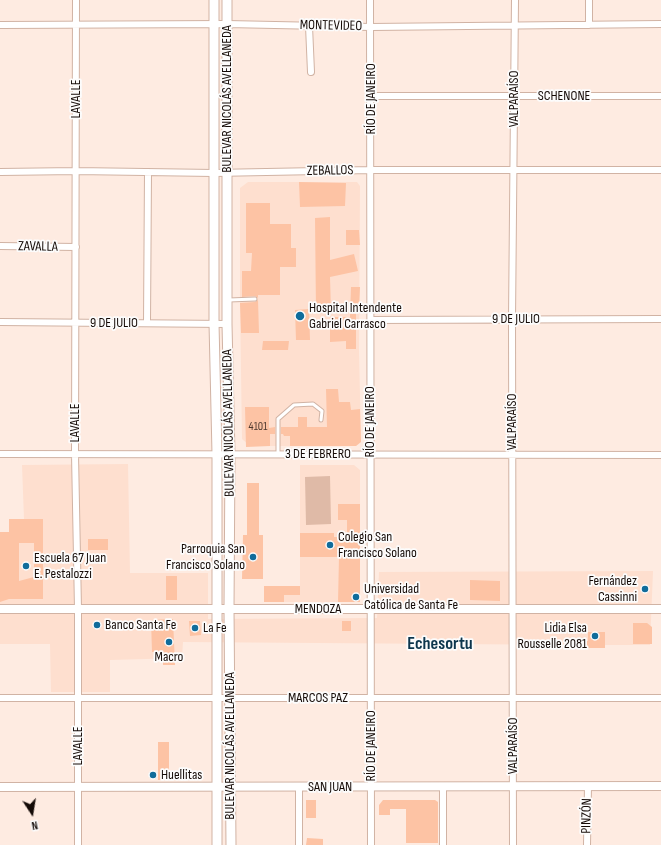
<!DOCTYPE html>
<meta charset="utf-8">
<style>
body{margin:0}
#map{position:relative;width:661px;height:845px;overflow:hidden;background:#feebe1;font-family:"Sofia Sans Condensed",sans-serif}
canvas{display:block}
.north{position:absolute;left:12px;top:793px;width:40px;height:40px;-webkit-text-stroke:3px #fcfcfc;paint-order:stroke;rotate:168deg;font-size:11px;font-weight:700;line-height:16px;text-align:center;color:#140a06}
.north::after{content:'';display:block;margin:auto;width:14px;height:18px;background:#140a06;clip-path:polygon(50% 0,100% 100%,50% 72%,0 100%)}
</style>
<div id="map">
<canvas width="661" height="845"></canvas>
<div class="north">N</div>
</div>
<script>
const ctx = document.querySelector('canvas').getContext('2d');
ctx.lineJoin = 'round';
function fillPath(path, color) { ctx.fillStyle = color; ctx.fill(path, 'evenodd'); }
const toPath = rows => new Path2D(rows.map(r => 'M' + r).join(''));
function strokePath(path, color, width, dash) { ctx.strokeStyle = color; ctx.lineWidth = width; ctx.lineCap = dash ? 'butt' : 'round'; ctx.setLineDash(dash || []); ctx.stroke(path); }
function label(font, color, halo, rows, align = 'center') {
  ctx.font = font + ' "Sofia Sans Condensed",sans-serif'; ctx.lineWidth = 3.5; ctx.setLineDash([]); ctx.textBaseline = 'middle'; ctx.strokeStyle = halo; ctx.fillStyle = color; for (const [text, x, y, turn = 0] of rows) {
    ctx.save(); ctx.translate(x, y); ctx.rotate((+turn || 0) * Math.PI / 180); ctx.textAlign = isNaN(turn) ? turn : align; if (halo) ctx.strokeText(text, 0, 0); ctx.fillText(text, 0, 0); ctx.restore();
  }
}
fillPath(toPath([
 [248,182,357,182,360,186,359,350,361,442,356,446,250,446,242,439,240,302,240,188],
 [128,464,130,573,208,573,208,619,377,618,379,572,653,571,650,645,605,645,605,648,585,648,585,645,183,642,182,658,110,660,110,692,51,692,50,644,0,644,0,532,9,532,9,519,24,519,22,465],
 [300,465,354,465,360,470,360,602,284,602,264,595,264,586,300,586]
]), '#fedfcf');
fillPath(toPath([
 [330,476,331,524,306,525,305,477]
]), '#dfbaa7');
fillPath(toPath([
 [299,182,346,183,345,206,300,207],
 [246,203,270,203,270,224,291,224,291,248,296,248,296,267,280,267,280,295,258,295,258,298,255,296,242,297,242,271,251,271,252,253,246,253],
 [330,217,330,260,354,254,358,271,330,277,331,312,316,312,315,218],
 [346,230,359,230,360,245,346,245],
 [351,287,360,287,359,311,356,311,356,349,346,349,346,341,330,342,330,317,350,317],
 [258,300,259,333,241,333,240,303,255,302],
 [309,309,310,340,296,340,295,310],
 [263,341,289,341,288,350,262,350],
 [326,389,338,389,339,402,350,402,351,410,360,409,361,442,356,446,290,446,290,436,284,436,283,434,281,434,281,427,298,427,298,417,307,417,307,427,327,427],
 [245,407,269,407,269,428,275,427,275,434,270,434,270,446,246,447],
 [247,483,259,483,259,535,263,535,263,579,242,579,243,535,247,535],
 [338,504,360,504,360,602,338,602,339,557,300,557,300,533,334,533,334,537,347,537,347,520,338,520],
 [9,519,43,519,43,599,9,599,0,602,0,532,9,532],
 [19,543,34,543,34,577,19,581],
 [88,539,108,539,108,550,88,550],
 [166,576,177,576,177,600,166,600],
 [470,580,500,581,500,601,470,600],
 [264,586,300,586,300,595,284,595,284,602,264,602],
 [173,619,175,665,163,665,163,652,152,652,151,620],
 [189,621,200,621,201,635,190,636],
 [342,621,351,621,351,631,342,631],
 [633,623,647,623,652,627,652,644,633,644],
 [588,632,605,632,605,648,585,648,585,641,588,641],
 [158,742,169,742,169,780,158,780],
 [306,800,316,800,316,818,306,818],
 [383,800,435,800,438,802,438,843,406,843,406,809,390,809,390,815,379,815,379,805],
 [307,838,323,839,323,845,306,845]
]), '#fdc3a4');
const service = toPath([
 [229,300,255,299],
 [278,454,278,419,294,405,313,404,322,411,321,420]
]);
const minor = toPath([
 [76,0,75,454,78,609,78,845],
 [370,0,371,845],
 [0,25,227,24,371,27,661,24],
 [589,25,589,0],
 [309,26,311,72],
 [371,96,661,96],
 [0,172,76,171,214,173,371,170,661,170],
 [0,246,76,247],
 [371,320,661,319],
 [0,322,227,324],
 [147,323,148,172],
 [0,454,661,455],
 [0,698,661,698],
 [299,787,299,845],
 [443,845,443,786],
 [513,845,512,319,515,0],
 [587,845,588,786]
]);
const secondary = toPath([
 [0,609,661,609],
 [0,787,661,786]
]);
const primary = toPath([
 [214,0,214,323,217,454,217,845],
 [227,0,227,324,230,454,229,609,231,845]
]);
strokePath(service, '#d1b3a4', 5);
strokePath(minor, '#d1b3a4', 8);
strokePath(secondary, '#d1b3a4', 10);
strokePath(primary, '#d1b3a4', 11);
strokePath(service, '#fff', 3);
strokePath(minor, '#fff', 6);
strokePath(secondary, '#fff', 8);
strokePath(primary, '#fff', 9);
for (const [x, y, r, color] of [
 [300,316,5,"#106c9b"],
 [330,545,4,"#106c9b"],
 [253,557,4,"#106c9b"],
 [26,566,4,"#106c9b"],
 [645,589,4,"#106c9b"],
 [356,597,4,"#106c9b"],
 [97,625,4,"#106c9b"],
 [195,628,4,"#106c9b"],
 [595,636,4,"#106c9b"],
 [169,642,4,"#106c9b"],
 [153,775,4,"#106c9b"]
]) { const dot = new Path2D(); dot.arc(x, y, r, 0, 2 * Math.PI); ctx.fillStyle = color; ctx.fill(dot); strokePath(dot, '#fcfcfc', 1.5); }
label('12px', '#4e382e', null, [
 ["4101",258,427]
]);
label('14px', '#140a06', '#fcfcfc', [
 ["MONTEVIDEO",331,26,1],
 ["SCHENONE",564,96],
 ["LAVALLE",76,99,-90],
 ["BULEVAR NICOLÁS AVELLANEDA",227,99,-90],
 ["RÍO DE JANEIRO",371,99,-90],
 ["VALPARAÍSO",514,99,-90],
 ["ZEBALLOS",330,171,-1],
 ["ZAVALLA",38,247,1],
 ["9 DE JULIO",516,319],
 ["9 DE JULIO",114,323],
 ["RÍO DE JANEIRO",370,422,-90],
 ["VALPARAÍSO",512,422,-90],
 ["LAVALLE",75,423,-90],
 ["BULEVAR NICOLÁS AVELLANEDA",229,423,-91],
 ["3 DE FEBRERO",318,454],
 ["MENDOZA",318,609],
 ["MARCOS PAZ",318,698],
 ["LAVALLE",78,746,-90],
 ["BULEVAR NICOLÁS AVELLANEDA",230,746,-90],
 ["RÍO DE JANEIRO",371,746,-90],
 ["VALPARAÍSO",513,746,-90],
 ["SAN JUAN",330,787],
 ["PINZÓN",587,816,-89]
]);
label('14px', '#140a06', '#fcfcfc', [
 ["Hospital Intendente",309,308],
 ["Gabriel Carrasco",309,324],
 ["Colegio San",338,537],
 ["Francisco Solano",338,553],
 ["Parroquia San",245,549,"right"],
 ["Francisco Solano",245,565,"right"],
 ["Escuela 67 Juan",34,558],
 ["E. Pestalozzi",34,574],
 ["Fernández",637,581,"right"],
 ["Cassinni",637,597,"right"],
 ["Universidad",364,589],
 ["Católica de Santa Fe",364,605],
 ["Banco Santa Fe",105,625],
 ["La Fe",203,628],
 ["Lidia Elsa",587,628,"right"],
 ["Rousselle 2081",587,644,"right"],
 ["Macro",169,657,"center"],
 ["Huellitas",161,775]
], 'left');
label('bold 18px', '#0c354c', '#fcfcfc', [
 ["Echesortu",440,644]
]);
</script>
